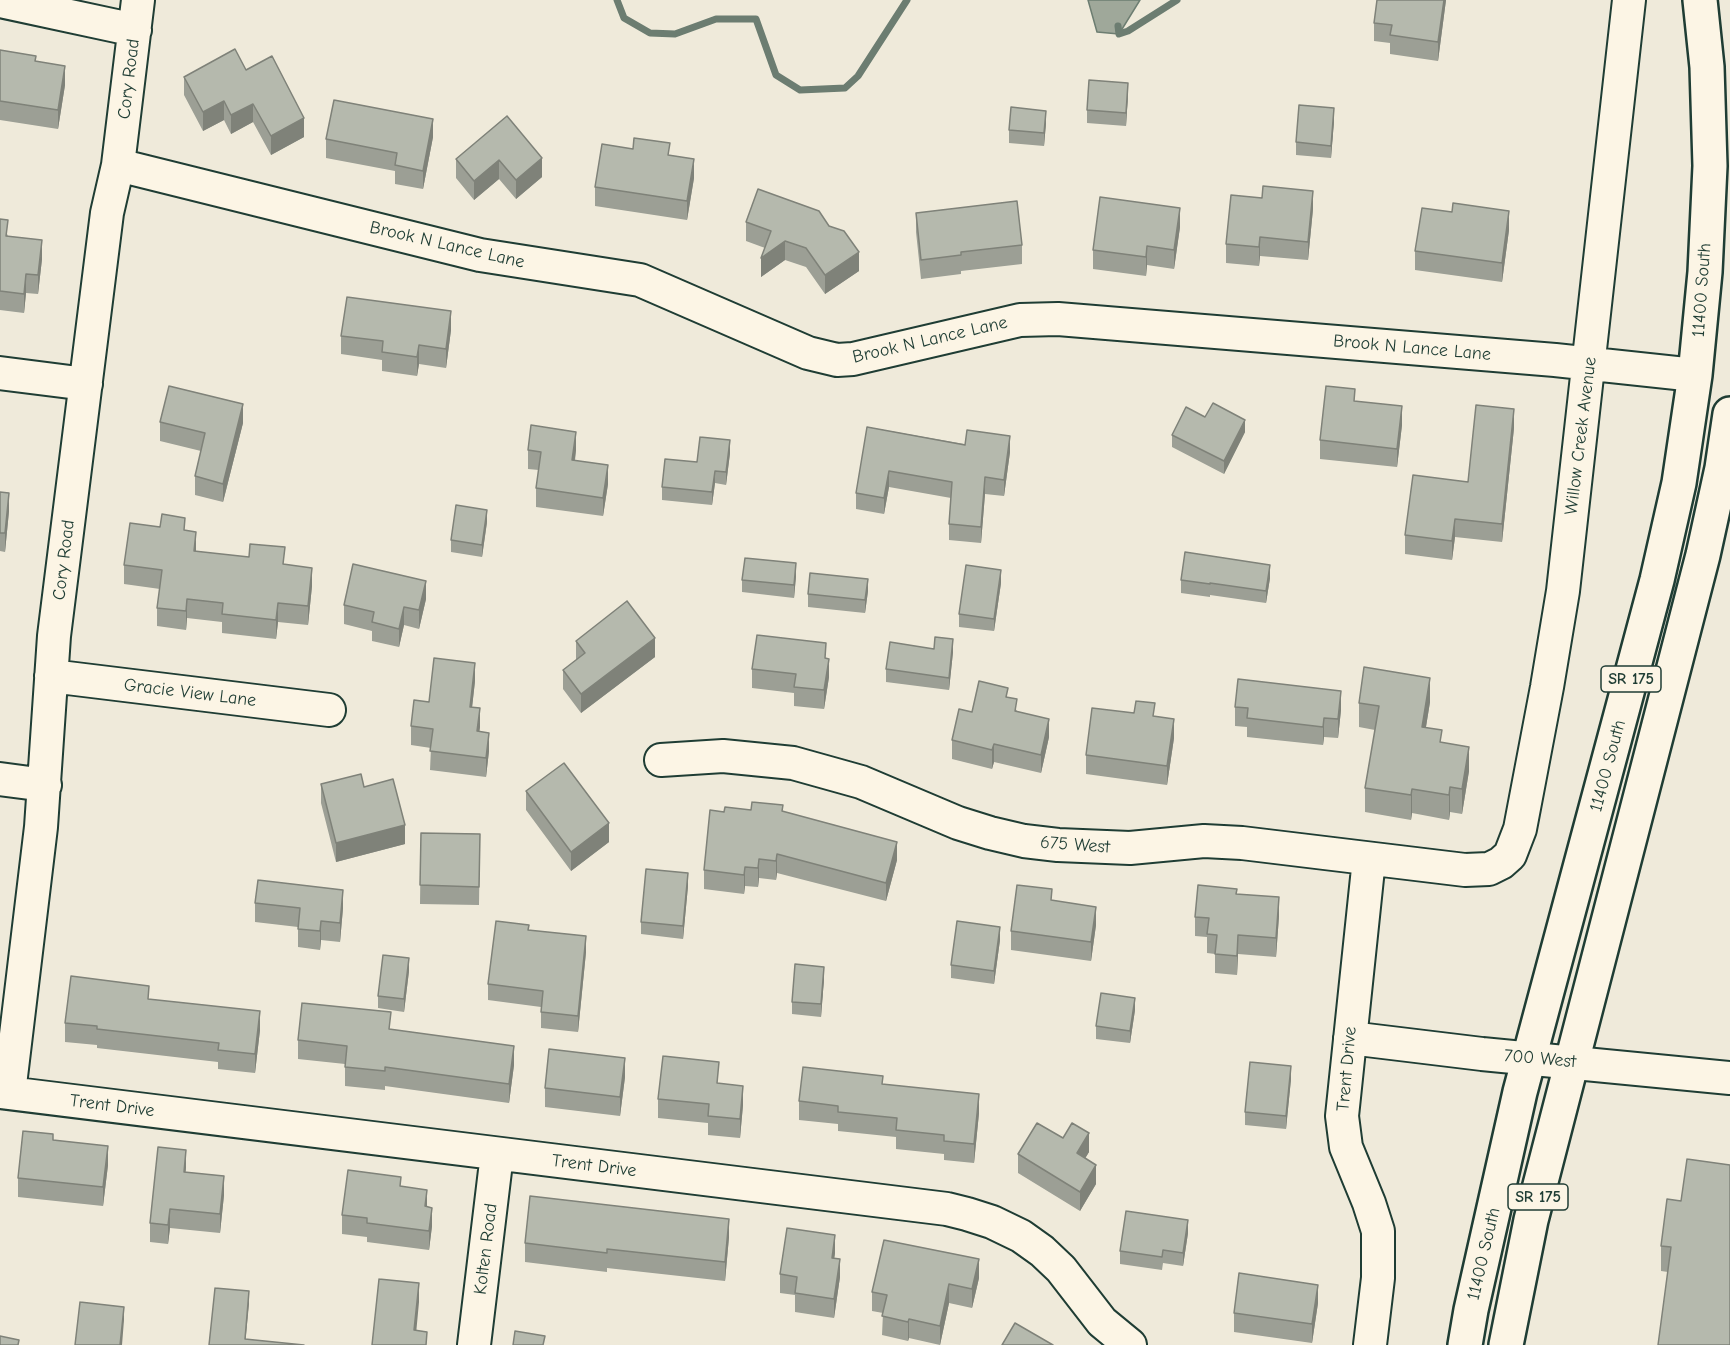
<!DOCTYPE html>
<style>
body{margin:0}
canvas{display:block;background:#efeada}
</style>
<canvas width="1730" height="1345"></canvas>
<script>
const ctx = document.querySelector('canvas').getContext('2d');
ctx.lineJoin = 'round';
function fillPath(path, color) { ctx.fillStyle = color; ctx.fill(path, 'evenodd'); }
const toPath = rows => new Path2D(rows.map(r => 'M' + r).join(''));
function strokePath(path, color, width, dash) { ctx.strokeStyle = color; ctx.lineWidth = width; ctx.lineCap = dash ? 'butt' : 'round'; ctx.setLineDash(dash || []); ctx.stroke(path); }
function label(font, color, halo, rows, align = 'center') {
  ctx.font = font + ' "Comic Neue",sans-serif'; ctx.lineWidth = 6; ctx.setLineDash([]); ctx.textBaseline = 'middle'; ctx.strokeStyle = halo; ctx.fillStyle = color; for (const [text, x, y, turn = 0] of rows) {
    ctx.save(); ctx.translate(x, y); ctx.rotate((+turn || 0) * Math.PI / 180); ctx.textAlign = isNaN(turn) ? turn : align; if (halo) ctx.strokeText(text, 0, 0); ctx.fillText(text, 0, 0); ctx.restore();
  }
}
const water = toPath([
 [1088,0,1140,0,1119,34,1097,32,1088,0]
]);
fillPath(water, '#9fa89a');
strokePath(water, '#6c7d71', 1.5);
strokePath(toPath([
 [617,0,624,18,650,33,675,34,716,19,756,19,776,75,800,90,845,88,858,76,907,0],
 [1118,26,1119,34,1128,31,1177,0]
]), '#6c7d71', 7);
const minor = toPath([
 [0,1,135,30],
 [118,165,480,255,640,280,808,353,837,360,853,359,1020,320,1058,319,1555,360,1695,375],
 [0,373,86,384],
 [51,676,329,710],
 [661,760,723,756,793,763,861,782,958,823,990,833,1024,841,1058,845,1130,848,1204,841,1242,843,1465,870,1489,869,1501,863,1510,855,1520,829,1547,687,1563,591,1629,0],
 [0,779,45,785],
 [1369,859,1342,1116,1346,1147,1369,1203,1378,1231,1378,1278,1370,1345],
 [1350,1038,1482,1054,1730,1078],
 [0,1092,947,1209,967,1214,992,1222,1021,1236,1042,1251,1061,1269,1102,1322,1130,1345],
 [9,1093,41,827,54,636,107,213,118,165,138,0],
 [474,1345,497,1154]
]);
const major = toPath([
 [1465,1345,1471,1310,1520,1092,1657,580,1679,483,1695,375,1705,272,1710,166,1707,67,1700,0],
 [1506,1345,1531,1220,1703,555,1722,468,1730,414]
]);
strokePath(minor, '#1f3d34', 36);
strokePath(major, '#1f3d34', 38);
strokePath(minor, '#fcf5e5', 32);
strokePath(major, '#fcf5e5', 33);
fillPath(toPath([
 [1377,0,1446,0,1438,61,1390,54,1390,43,1374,41,1374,23],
 [0,50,36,61,65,85,58,129,0,120],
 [246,70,304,137,271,155,253,122,231,134,224,120,203,131,184,95,184,77],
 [1128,95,1126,126,1087,123,1087,110],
 [507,116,542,177,516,199,499,179,474,200,456,178,456,159],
 [1334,121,1331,158,1296,155,1296,142],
 [1046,123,1044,146,1009,143,1009,130],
 [433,137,423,189,395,184,395,171,326,158,326,139],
 [670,156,694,178,687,220,595,206,595,187],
 [758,189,859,271,825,294,806,267,785,260,761,277,765,248,746,241,746,222],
 [1313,209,1308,260,1260,256,1259,266,1226,263,1226,244],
 [916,213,1022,245,1022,264,961,271,961,274,921,279,916,232],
 [0,219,8,236,42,259,38,294,26,293,24,313,0,310],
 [1180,227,1174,269,1147,265,1146,276,1093,269,1093,250],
 [1509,230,1502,282,1415,270,1415,251],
 [451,330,446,368,419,364,417,376,382,371,382,360,341,354,341,336],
 [1355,401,1402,425,1397,467,1320,459,1320,440],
 [1205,417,1245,432,1224,474,1172,447,1172,435],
 [160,422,243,423,223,502,195,495,195,476,201,451,160,441],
 [867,427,1010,452,1004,496,985,494,981,543,949,540,949,524,951,498,889,487,884,514,856,509,856,493],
 [1514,428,1502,542,1455,537,1452,560,1405,554,1405,535,1468,482],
 [528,450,576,450,575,461,608,484,603,516,536,507,536,488,539,470,528,469],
 [730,453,726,485,715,483,712,505,662,500,662,487,697,462],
 [0,492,9,511,5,552,0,551],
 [487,522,482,557,451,552,451,540],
 [185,530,196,551,285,565,312,586,308,625,278,622,276,639,222,633,222,622,187,618,186,630,157,626,157,608,160,589,124,584,124,565],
 [796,576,794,598,742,592,742,580],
 [1270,578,1266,603,1210,595,1210,597,1181,593,1181,580],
 [1001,583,994,631,959,627,959,614],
 [868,591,865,613,808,607,808,594],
 [426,599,419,629,404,625,399,647,372,641,372,631,344,624,344,605],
 [576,641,655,657,581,713,563,689,563,670,576,660],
 [934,649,953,652,949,690,886,682,886,669],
 [826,658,829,677,824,709,794,706,794,693,752,688,752,669],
 [475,681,472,707,480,727,479,731,489,751,486,777,430,770,431,748,411,745,411,726,429,702],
 [1008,697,1017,711,1049,737,1041,773,994,762,992,769,952,759,952,740,972,712],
 [1430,702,1426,727,1469,771,1462,814,1450,812,1449,820,1412,813,1411,820,1365,812,1365,788,1375,730,1359,727,1359,703],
 [1235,707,1341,710,1338,738,1324,737,1323,745,1247,737,1247,727,1235,726],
 [1155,717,1174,738,1167,785,1086,774,1086,755],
 [321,784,364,787,405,844,336,862,321,803],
 [526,791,609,842,571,871,526,810],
 [751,810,783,811,897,860,886,901,777,873,776,880,759,878,758,887,745,886,744,894,704,889,704,870,724,812],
 [421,833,480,834,479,905,420,904],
 [688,886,683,939,641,934,641,922],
 [1237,894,1279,916,1276,957,1238,954,1237,975,1215,973,1215,954,1207,953,1207,937,1195,936,1195,917],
 [1052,901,1096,925,1091,961,1011,950,1011,931],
 [255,903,343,908,340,942,321,940,320,950,298,947,298,927,255,922],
 [529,930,586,952,578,1032,541,1028,541,1007,488,1000,488,984],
 [1000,940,994,984,951,978,951,965],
 [409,971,404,1012,378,1008,378,996],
 [824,979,821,1017,792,1014,792,1002],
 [149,999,260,1030,255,1073,218,1069,218,1062,97,1048,97,1045,65,1042,65,1023],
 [1135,1010,1130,1043,1096,1039,1096,1026],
 [391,1029,514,1065,509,1103,385,1086,385,1090,345,1086,345,1064,298,1059,298,1040],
 [625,1077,620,1116,545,1107,545,1088],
 [1291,1079,1286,1129,1245,1125,1245,1112],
 [718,1084,743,1105,740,1138,708,1135,708,1123,658,1118,658,1099],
 [883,1084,979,1113,974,1163,944,1160,944,1154,896,1149,896,1137,838,1131,838,1124,799,1120,799,1101],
 [1063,1138,1089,1152,1085,1158,1096,1184,1080,1211,1018,1173,1018,1154],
 [53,1140,108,1165,103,1206,18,1197,18,1178],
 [1730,1165,1668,1272,1661,1271,1661,1246,1681,1201],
 [186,1168,185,1172,224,1195,220,1233,170,1228,168,1244,150,1242,150,1223],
 [401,1186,427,1207,432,1226,429,1250,367,1242,367,1237,342,1234,342,1215],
 [1188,1233,1183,1266,1163,1263,1162,1270,1120,1264,1120,1251],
 [729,1237,725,1281,607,1268,607,1272,525,1262,525,1243],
 [835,1253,834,1258,840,1277,834,1318,795,1312,795,1295,780,1293,780,1274],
 [979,1278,972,1308,949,1303,940,1345,909,1338,908,1341,882,1335,883,1313,872,1311,872,1292],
 [1318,1303,1312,1343,1234,1332,1234,1313]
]), '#9c9f95');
fillPath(toPath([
 [1444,0,1446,0,1438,61,1438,42],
 [65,66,65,85,58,129,58,110],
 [1128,83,1128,95,1126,126,1126,113],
 [224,101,224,120,203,131,203,112],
 [253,104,253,122,231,134,231,115],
 [1334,108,1334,121,1331,158,1331,146],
 [1046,111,1046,123,1044,146,1044,133],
 [304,118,304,137,271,155,271,136],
 [433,119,433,137,423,189,423,171],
 [542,158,542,177,516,199,516,180],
 [694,159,694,178,687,220,687,201],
 [499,160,499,179,474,200,474,181],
 [1313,191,1313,209,1308,260,1308,242],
 [1180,208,1180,227,1174,269,1174,250],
 [1509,211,1509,230,1502,282,1502,263],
 [1260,237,1260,256,1259,266,1259,247],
 [42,240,42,259,38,294,38,275],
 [785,241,785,260,761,277,761,258],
 [1147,246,1147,265,1146,276,1146,257],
 [859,252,859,271,825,294,825,275],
 [26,274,26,293,24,313,24,294],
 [451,311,451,330,446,368,446,349],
 [419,345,419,364,417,376,417,357],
 [243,404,243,423,223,502,223,484],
 [1402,406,1402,425,1397,467,1397,449],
 [1514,409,1514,428,1502,542,1502,524],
 [1245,420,1245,432,1224,474,1224,461],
 [576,432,576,450,572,479,572,460],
 [1010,436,1010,452,1004,496,1004,480],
 [730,440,730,453,726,485,726,472],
 [608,465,608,484,603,516,603,498],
 [715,471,715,483,712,505,712,492],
 [889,471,889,487,884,514,884,498],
 [985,477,985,494,981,543,981,527],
 [9,493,9,511,5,552,5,533],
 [487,510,487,522,482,557,482,545],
 [1455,519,1455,537,1452,560,1452,541],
 [196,532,196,551,194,570,194,551],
 [796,563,796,576,794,598,794,585],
 [1270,565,1270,578,1266,603,1266,591],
 [312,568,312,586,308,625,308,606],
 [1001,570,1001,583,994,631,994,619],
 [868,579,868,591,865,613,865,600],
 [426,581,426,599,419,629,419,610],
 [187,599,187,618,186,630,186,611],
 [278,603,278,622,276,639,276,620],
 [404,607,404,625,399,647,399,629],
 [655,638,655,657,581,713,581,694],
 [953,639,953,652,949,690,949,678],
 [829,659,829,677,824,709,824,690],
 [475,663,475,681,470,726,470,707],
 [1430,678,1430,702,1422,751,1422,727],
 [1341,691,1341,710,1338,738,1338,719],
 [480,708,480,727,477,750,477,731],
 [1324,718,1324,737,1323,745,1323,727],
 [1049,719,1049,737,1041,773,1041,755],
 [1174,719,1174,738,1167,785,1167,766],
 [489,733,489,751,486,777,486,758],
 [994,744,994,762,992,769,992,750],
 [1469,747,1469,771,1462,814,1462,789],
 [1450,787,1450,812,1449,820,1449,795],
 [1412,789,1412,813,1411,820,1411,795],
 [609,823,609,842,571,871,571,852],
 [405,825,405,844,336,862,336,843],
 [897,842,897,860,886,901,886,883],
 [777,854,777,873,776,880,776,861],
 [759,859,759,878,758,887,758,868],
 [745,867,745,886,744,894,744,875],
 [688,873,688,886,683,939,683,926],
 [343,890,343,908,340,942,340,923],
 [1279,897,1279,916,1276,957,1276,938],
 [1096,907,1096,925,1091,961,1091,942],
 [321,921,321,940,320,950,320,931],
 [1000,927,1000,940,994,984,994,971],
 [1238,935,1238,954,1237,975,1237,956],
 [586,936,586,952,578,1032,578,1016],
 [409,958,409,971,404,1012,404,999],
 [824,967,824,979,821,1017,821,1004],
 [1135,998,1135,1010,1130,1043,1130,1031],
 [260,1011,260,1030,255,1073,255,1054],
 [514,1046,514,1065,509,1103,509,1084],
 [625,1058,625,1077,620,1116,620,1097],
 [1291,1066,1291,1079,1286,1129,1286,1116],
 [743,1086,743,1105,740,1138,740,1119],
 [979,1094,979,1113,974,1163,974,1144],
 [1089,1133,1089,1152,1077,1172,1077,1153],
 [108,1146,108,1165,103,1206,103,1187],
 [186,1150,186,1168,184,1191,184,1172],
 [1096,1165,1096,1184,1080,1211,1080,1192],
 [224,1176,224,1195,220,1233,220,1214],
 [427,1190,427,1209,425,1206],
 [432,1208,432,1226,429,1250,429,1231],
 [170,1209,170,1228,168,1244,168,1225],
 [729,1219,729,1237,725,1281,725,1262],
 [1188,1220,1188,1233,1183,1266,1183,1253],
 [835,1235,835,1253,832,1276,832,1258],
 [840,1259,840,1277,834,1318,834,1299],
 [979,1259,979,1278,972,1308,972,1289],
 [419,1283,419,1302,415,1345,414,1330],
 [949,1284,949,1303,940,1345,940,1326],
 [1318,1285,1318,1303,1312,1343,1312,1324],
 [249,1291,249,1304,245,1345,245,1339],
 [124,1307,124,1320,122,1345,120,1345],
 [909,1319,909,1338,908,1341,908,1322]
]), '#7f8279');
const building = toPath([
 [1377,0,1444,0,1438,42,1390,35,1392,25,1374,23,1377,0],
 [235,49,246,70,272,56,304,118,271,136,253,104,231,115,224,101,203,112,184,77,235,49],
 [0,50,36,56,35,61,65,66,58,110,0,101,0,50],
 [1089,80,1128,83,1126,113,1087,110,1089,80],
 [334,100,433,119,423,171,395,165,397,153,326,139,334,100],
 [1299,105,1334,108,1331,146,1296,142,1299,105],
 [1011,107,1046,111,1044,133,1009,130,1011,107],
 [507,116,542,158,516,180,499,160,474,181,456,159,507,116],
 [634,138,670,143,668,155,694,159,687,201,595,187,602,144,633,149,634,138],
 [1263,186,1313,191,1308,242,1260,237,1259,247,1226,244,1231,195,1262,198,1263,186],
 [758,189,819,211,829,226,844,231,859,252,825,275,806,248,785,241,761,258,771,231,746,222,758,189],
 [1100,197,1180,208,1174,250,1147,246,1146,257,1093,250,1100,197],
 [1017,201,1022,245,961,252,961,255,921,260,916,213,1017,201],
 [1453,203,1509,211,1502,263,1415,251,1422,208,1452,212,1453,203],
 [0,219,8,220,6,236,42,240,38,275,26,274,24,294,0,291,0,219],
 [347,297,451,311,446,349,419,345,417,357,382,352,383,341,341,336,347,297],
 [169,386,243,404,223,484,195,476,205,433,160,422,169,386],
 [1326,386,1355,389,1354,401,1402,406,1397,449,1320,440,1326,386],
 [1213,403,1245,420,1224,461,1172,435,1186,407,1205,417,1213,403],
 [1476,405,1514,409,1502,524,1455,519,1452,541,1405,535,1413,475,1468,482,1476,405],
 [531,425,576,432,572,460,608,465,603,498,536,488,541,452,528,450,531,425],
 [867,427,965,445,967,430,1010,436,1004,480,985,477,981,527,949,524,952,482,889,471,884,498,856,493,867,427],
 [700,437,730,440,726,472,715,471,712,492,662,487,665,459,697,462,700,437],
 [0,492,9,493,5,533,0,533,0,492],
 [456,505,487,510,482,545,451,540,456,505],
 [162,514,185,518,184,530,196,532,194,551,249,557,250,544,285,547,283,564,312,568,308,606,278,603,276,620,222,614,223,603,187,599,186,611,157,608,162,570,124,565,130,523,160,527,162,514],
 [1185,552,1270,565,1266,591,1210,583,1210,584,1181,580,1185,552],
 [745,558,796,563,794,585,742,580,745,558],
 [353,564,426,581,419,610,404,607,399,629,372,622,374,612,344,605,353,564],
 [966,565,1001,570,994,619,959,614,966,565],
 [810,573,868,579,865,600,808,594,810,573],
 [627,601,655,638,581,694,563,670,585,653,576,641,627,601],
 [757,635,826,643,825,658,829,659,824,690,794,687,796,674,752,669,757,635],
 [935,637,953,639,949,678,886,669,890,642,934,649,935,637],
 [434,658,475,663,470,707,480,708,477,731,489,733,486,758,430,751,433,729,411,726,414,700,429,702,434,658],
 [1364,667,1430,678,1422,727,1442,730,1440,742,1469,747,1462,789,1450,787,1449,795,1412,789,1411,795,1365,788,1379,706,1359,703,1364,667],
 [1238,679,1341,691,1338,719,1324,718,1323,727,1247,718,1248,708,1235,707,1238,679],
 [979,681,1008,688,1006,697,1017,699,1015,711,1049,719,1041,755,994,744,992,750,952,740,959,709,972,712,979,681],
 [1136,701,1155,703,1153,716,1174,719,1167,766,1086,755,1092,708,1134,713,1136,701],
 [564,763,609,823,571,852,526,791,564,763],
 [361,774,364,787,393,779,405,825,336,843,321,784,361,774],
 [752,802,783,805,782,811,897,842,886,883,777,854,776,861,759,859,758,868,745,867,744,875,704,870,710,810,724,812,725,807,751,810,752,802],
 [421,833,480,834,479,887,420,885,421,833],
 [646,869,688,873,683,926,641,922,646,869],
 [258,880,343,890,340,923,321,921,320,931,298,929,300,908,255,903,258,880],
 [1017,885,1052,889,1051,900,1096,907,1091,942,1011,931,1017,885],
 [1198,885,1237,889,1236,894,1279,897,1276,938,1238,935,1237,956,1215,954,1217,935,1207,934,1209,918,1195,917,1198,885],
 [496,921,529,925,528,930,586,936,578,1016,541,1012,543,991,488,984,496,921],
 [957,921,1000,927,994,971,951,965,957,921],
 [383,955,409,958,404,999,378,996,383,955],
 [795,964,824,967,821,1004,792,1002,795,964],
 [71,976,149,986,148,999,260,1011,255,1054,218,1050,219,1043,97,1029,97,1026,65,1023,71,976],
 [1101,993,1135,998,1130,1031,1096,1026,1101,993],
 [302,1003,391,1012,389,1029,514,1046,509,1084,385,1067,385,1071,345,1067,347,1046,298,1040,302,1003],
 [549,1049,625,1058,620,1097,545,1088,549,1049],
 [663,1056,719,1062,717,1083,743,1086,740,1119,708,1116,709,1104,658,1099,663,1056],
 [1250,1062,1291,1066,1286,1116,1245,1112,1250,1062],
 [803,1067,883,1076,882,1084,979,1094,974,1144,944,1141,944,1135,896,1130,897,1118,838,1112,838,1106,799,1101,803,1067],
 [1037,1123,1063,1138,1072,1123,1089,1133,1077,1153,1096,1165,1080,1192,1018,1154,1037,1123],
 [23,1131,53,1134,53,1140,108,1146,103,1187,18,1178,23,1131],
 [158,1147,186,1150,184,1172,224,1176,220,1214,170,1209,168,1225,150,1223,158,1147],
 [1687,1159,1730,1165,1730,1345,1658,1345,1671,1247,1661,1246,1667,1199,1681,1201,1687,1159],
 [348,1170,401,1177,400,1186,427,1190,425,1206,432,1208,429,1231,367,1223,367,1218,342,1215,348,1170],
 [530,1196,729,1219,725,1262,607,1249,607,1253,525,1243,530,1196],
 [1126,1211,1188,1220,1183,1253,1163,1250,1162,1257,1120,1251,1126,1211],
 [787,1228,835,1235,832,1258,840,1259,834,1299,795,1293,797,1277,780,1274,787,1228],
 [884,1240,979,1259,972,1289,949,1284,940,1326,909,1319,908,1322,882,1316,887,1295,872,1292,884,1240],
 [1239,1273,1318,1285,1312,1324,1234,1313,1239,1273],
 [379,1279,419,1283,414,1330,427,1332,426,1345,372,1345,379,1279],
 [215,1288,249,1291,245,1339,304,1345,209,1345,215,1288],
 [80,1302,124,1307,120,1345,75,1345,80,1302],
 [1015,1323,1053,1345,1002,1345,1015,1323],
 [515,1331,545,1336,543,1345,513,1345,515,1331],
 [0,1336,19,1340,18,1345,0,1345,0,1336]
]);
fillPath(building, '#b5b9ad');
strokePath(building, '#7f8279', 1.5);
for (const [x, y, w] of [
 [1631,679,60],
 [1538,1197,60]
]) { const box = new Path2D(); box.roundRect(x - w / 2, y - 13, w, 26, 4.5); ctx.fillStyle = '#fcf5e5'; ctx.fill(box); strokePath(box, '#1f3d34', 1.5); }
label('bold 16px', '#1f3d34', null, [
 ["SR 175",1631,679],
 ["SR 175",1538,1197]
]);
label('18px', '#1f3d34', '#fcf5e5', [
 ["Cory Road",129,79,-83],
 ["Brook N Lance Lane",447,245,13],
 ["11400 South",1702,290,-86],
 ["Brook N Lance Lane",930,340,-13],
 ["Brook N Lance Lane",1412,348,5],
 ["Willow Creek Avenue",1581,436,-83],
 ["Cory Road",64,560,-83],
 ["Gracie View Lane",190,693,7],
 ["11400 South",1608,766,-75],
 ["675 West",1075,845,4],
 ["700 West",1540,1059,5],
 ["Trent Drive",1347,1069,-85],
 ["Trent Drive",112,1106,7],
 ["Trent Drive",594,1166,7],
 ["Kolten Road",486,1249,-83],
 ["11400 South",1484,1254,-77]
]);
</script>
